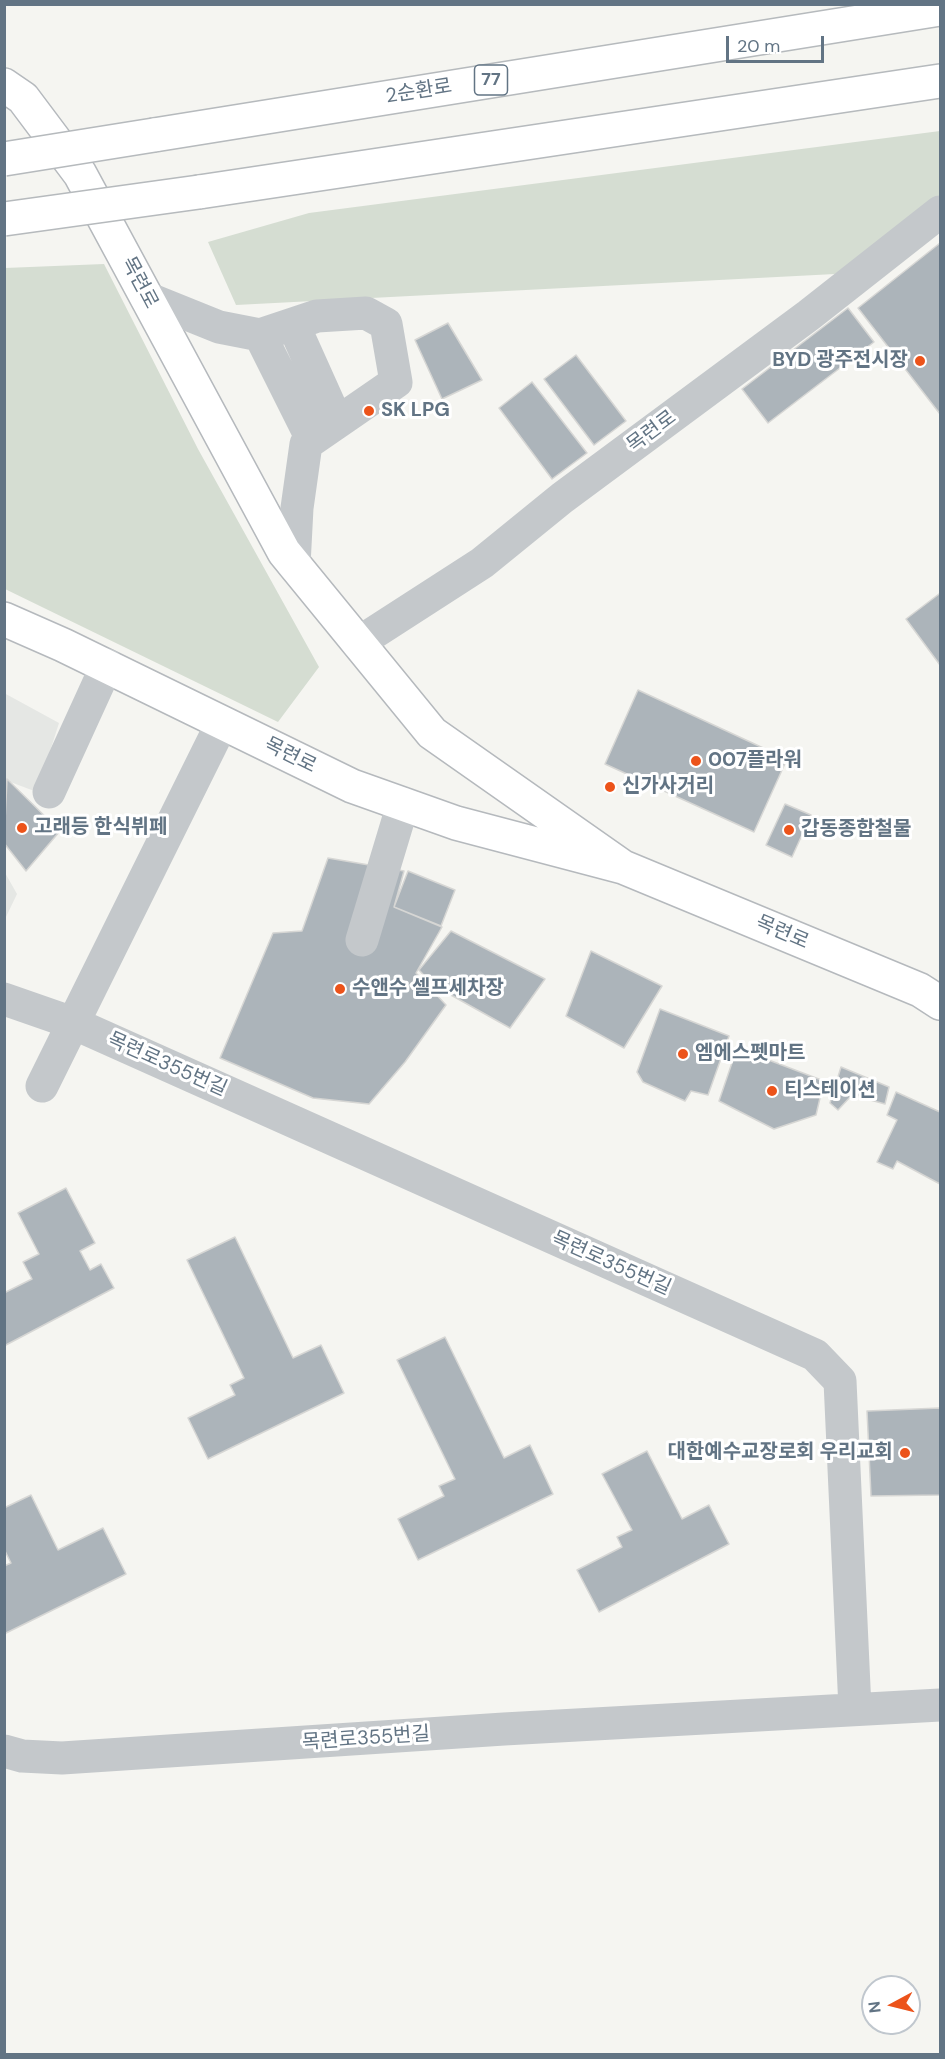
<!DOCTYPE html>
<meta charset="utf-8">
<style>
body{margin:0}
#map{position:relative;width:945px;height:2059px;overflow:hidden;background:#f5f5f1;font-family:"DM Sans",sans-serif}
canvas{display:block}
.frame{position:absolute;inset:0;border:6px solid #627484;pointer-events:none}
.north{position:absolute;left:861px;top:1975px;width:60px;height:60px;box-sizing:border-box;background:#fff;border:2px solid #c0c7ce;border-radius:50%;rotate:263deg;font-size:16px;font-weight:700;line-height:24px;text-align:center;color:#627484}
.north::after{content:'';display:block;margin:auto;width:21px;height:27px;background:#ec531a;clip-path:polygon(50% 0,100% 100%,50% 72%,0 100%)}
.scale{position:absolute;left:726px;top:36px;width:98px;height:27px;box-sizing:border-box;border:3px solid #627484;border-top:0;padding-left:8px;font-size:18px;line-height:21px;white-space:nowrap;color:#627484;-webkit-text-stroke:4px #fff;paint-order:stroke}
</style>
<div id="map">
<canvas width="945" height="2059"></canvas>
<div class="frame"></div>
<div class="north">N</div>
<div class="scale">20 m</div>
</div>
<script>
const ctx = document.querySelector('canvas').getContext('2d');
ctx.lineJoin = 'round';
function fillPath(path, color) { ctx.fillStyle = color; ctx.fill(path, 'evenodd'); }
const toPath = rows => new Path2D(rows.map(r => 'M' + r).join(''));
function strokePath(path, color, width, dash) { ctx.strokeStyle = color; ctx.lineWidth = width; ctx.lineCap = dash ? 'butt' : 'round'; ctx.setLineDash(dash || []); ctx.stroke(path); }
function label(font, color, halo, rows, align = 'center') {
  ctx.font = font + ' "DM Sans","Noto Sans KR",sans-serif'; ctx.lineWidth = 6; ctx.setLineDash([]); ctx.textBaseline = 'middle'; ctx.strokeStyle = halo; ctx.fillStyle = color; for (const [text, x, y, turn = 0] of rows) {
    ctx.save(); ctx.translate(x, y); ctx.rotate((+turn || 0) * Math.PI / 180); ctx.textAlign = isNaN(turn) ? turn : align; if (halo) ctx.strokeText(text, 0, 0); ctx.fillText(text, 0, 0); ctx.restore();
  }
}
fillPath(toPath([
 [4,693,59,723,37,792,5,780],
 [4,871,17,894,5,919,4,919]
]), '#e5e7e4');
fillPath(toPath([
 [940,131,940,204,835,274,236,305,208,242,309,213],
 [104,264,198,449,319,667,278,722,5,589,5,268]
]), '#d5ddd2');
const building = toPath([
 [940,243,940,414,858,308,940,243],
 [848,308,874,342,768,423,742,389,848,308],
 [448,323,482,380,442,399,415,340,448,323],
 [576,355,626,421,594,445,544,379,576,355],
 [532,382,587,453,552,479,499,408,532,382],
 [939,594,940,595,940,665,906,619,939,594],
 [638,690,787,759,754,832,605,764,638,690],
 [7,779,60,831,26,871,4,843,7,779],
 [785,804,811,815,792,857,766,845,785,804],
 [328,858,404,871,394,907,442,927,416,973,446,1005,405,1062,369,1104,313,1098,220,1058,273,933,302,931,328,858],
 [408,871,455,890,441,926,394,907,408,871],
 [451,931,545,979,510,1028,433,985,419,970,451,931],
 [591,951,662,986,624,1048,566,1016,591,951],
 [660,1009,729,1036,708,1095,691,1091,685,1101,643,1082,637,1072,660,1009],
 [737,1048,824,1081,816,1115,774,1129,719,1101,737,1048],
 [841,1067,889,1087,885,1104,852,1095,838,1110,830,1103,841,1067],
 [896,1092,940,1112,940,1184,897,1161,893,1169,877,1162,897,1120,887,1115,896,1092],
 [66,1188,95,1243,80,1251,90,1270,101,1264,114,1288,4,1346,4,1293,32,1279,23,1262,39,1254,18,1213,66,1188],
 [235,1237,293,1358,321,1345,344,1393,208,1459,188,1418,235,1395,230,1385,244,1378,187,1260,235,1237],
 [445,1337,504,1458,530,1445,553,1494,418,1560,398,1519,444,1496,439,1486,455,1479,397,1360,445,1337],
 [940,1408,940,1495,871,1496,867,1411,940,1408],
 [647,1451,682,1519,709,1505,729,1544,599,1612,577,1570,622,1547,617,1537,632,1530,602,1474,647,1451],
 [31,1495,58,1550,103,1528,126,1574,4,1634,4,1566,11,1563,4,1549,4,1508,31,1495]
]);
fillPath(building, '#acb4ba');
strokePath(building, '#d6d6d4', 1.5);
const major = toPath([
 [4,85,23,98,80,174,284,552,432,733,623,867],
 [4,619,63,645,352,786,456,823,623,867,920,990,940,1003]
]);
const highway = toPath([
 [154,135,940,9],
 [199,192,940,81]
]);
strokePath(major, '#b5b9bd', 36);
strokePath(highway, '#b6babd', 36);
strokePath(toPath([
 [147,298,219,327,260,335,317,316,366,313,386,324,396,382,306,444,297,508,294,565],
 [293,324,337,422],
 [260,335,312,439],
 [358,643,482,563,562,498,809,315,940,212],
 [49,792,107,665],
 [362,940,403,804],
 [4,999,73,1023,815,1355,840,1381,855,1709],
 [42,1086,222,723],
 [4,1751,22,1756,62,1758,504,1729,940,1705]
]), '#c4c8cb', 33);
strokePath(major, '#fff', 33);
strokePath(highway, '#fff', 33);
const highwayBridge = toPath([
 [4,159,154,135],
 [4,219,199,192]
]);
strokePath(highwayBridge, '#b6babd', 36, []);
strokePath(highwayBridge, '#fff', 33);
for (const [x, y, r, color] of [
 [920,361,6,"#ec531a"],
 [369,411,6,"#ec531a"],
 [696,761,6,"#ec531a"],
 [610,787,6,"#ec531a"],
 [22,828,6,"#ec531a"],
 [789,830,6,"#ec531a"],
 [340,989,6,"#ec531a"],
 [683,1054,6,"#ec531a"],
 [772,1091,6,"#ec531a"],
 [905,1453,6,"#ec531a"]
]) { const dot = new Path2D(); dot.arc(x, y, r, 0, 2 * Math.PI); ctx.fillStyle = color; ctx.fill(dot); strokePath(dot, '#fff', 2); }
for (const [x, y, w] of [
 [491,80,33]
]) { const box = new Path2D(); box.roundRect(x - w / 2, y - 15, w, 30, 4.5); ctx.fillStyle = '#fff'; ctx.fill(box); strokePath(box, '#627484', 1.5); }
label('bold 18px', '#627484', null, [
 ["77",491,80]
]);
label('20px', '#627484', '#fff', [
 ["2순환로",419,92,-9],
 ["목련로",139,283,62],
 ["목련로",652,432,-37],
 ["목련로",290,756,26],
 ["목련로",782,933,23],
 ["목련로355번길",167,1065,24],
 ["목련로355번길",611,1264,24],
 ["목련로355번길",366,1739,-4]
]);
label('bold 20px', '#627484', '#fff', [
 ["BYD 광주전시장",908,361,"right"],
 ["SK LPG",381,411],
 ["007플라워",708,761],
 ["신가사거리",622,787],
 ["고래등 한식뷔페",34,828],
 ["갑동종합철물",801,830],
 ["수앤수 셀프세차장",352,989],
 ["엠에스펫마트",695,1054],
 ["티스테이션",784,1091],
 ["대한예수교장로회 우리교회",893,1453,"right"]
], 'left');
</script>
